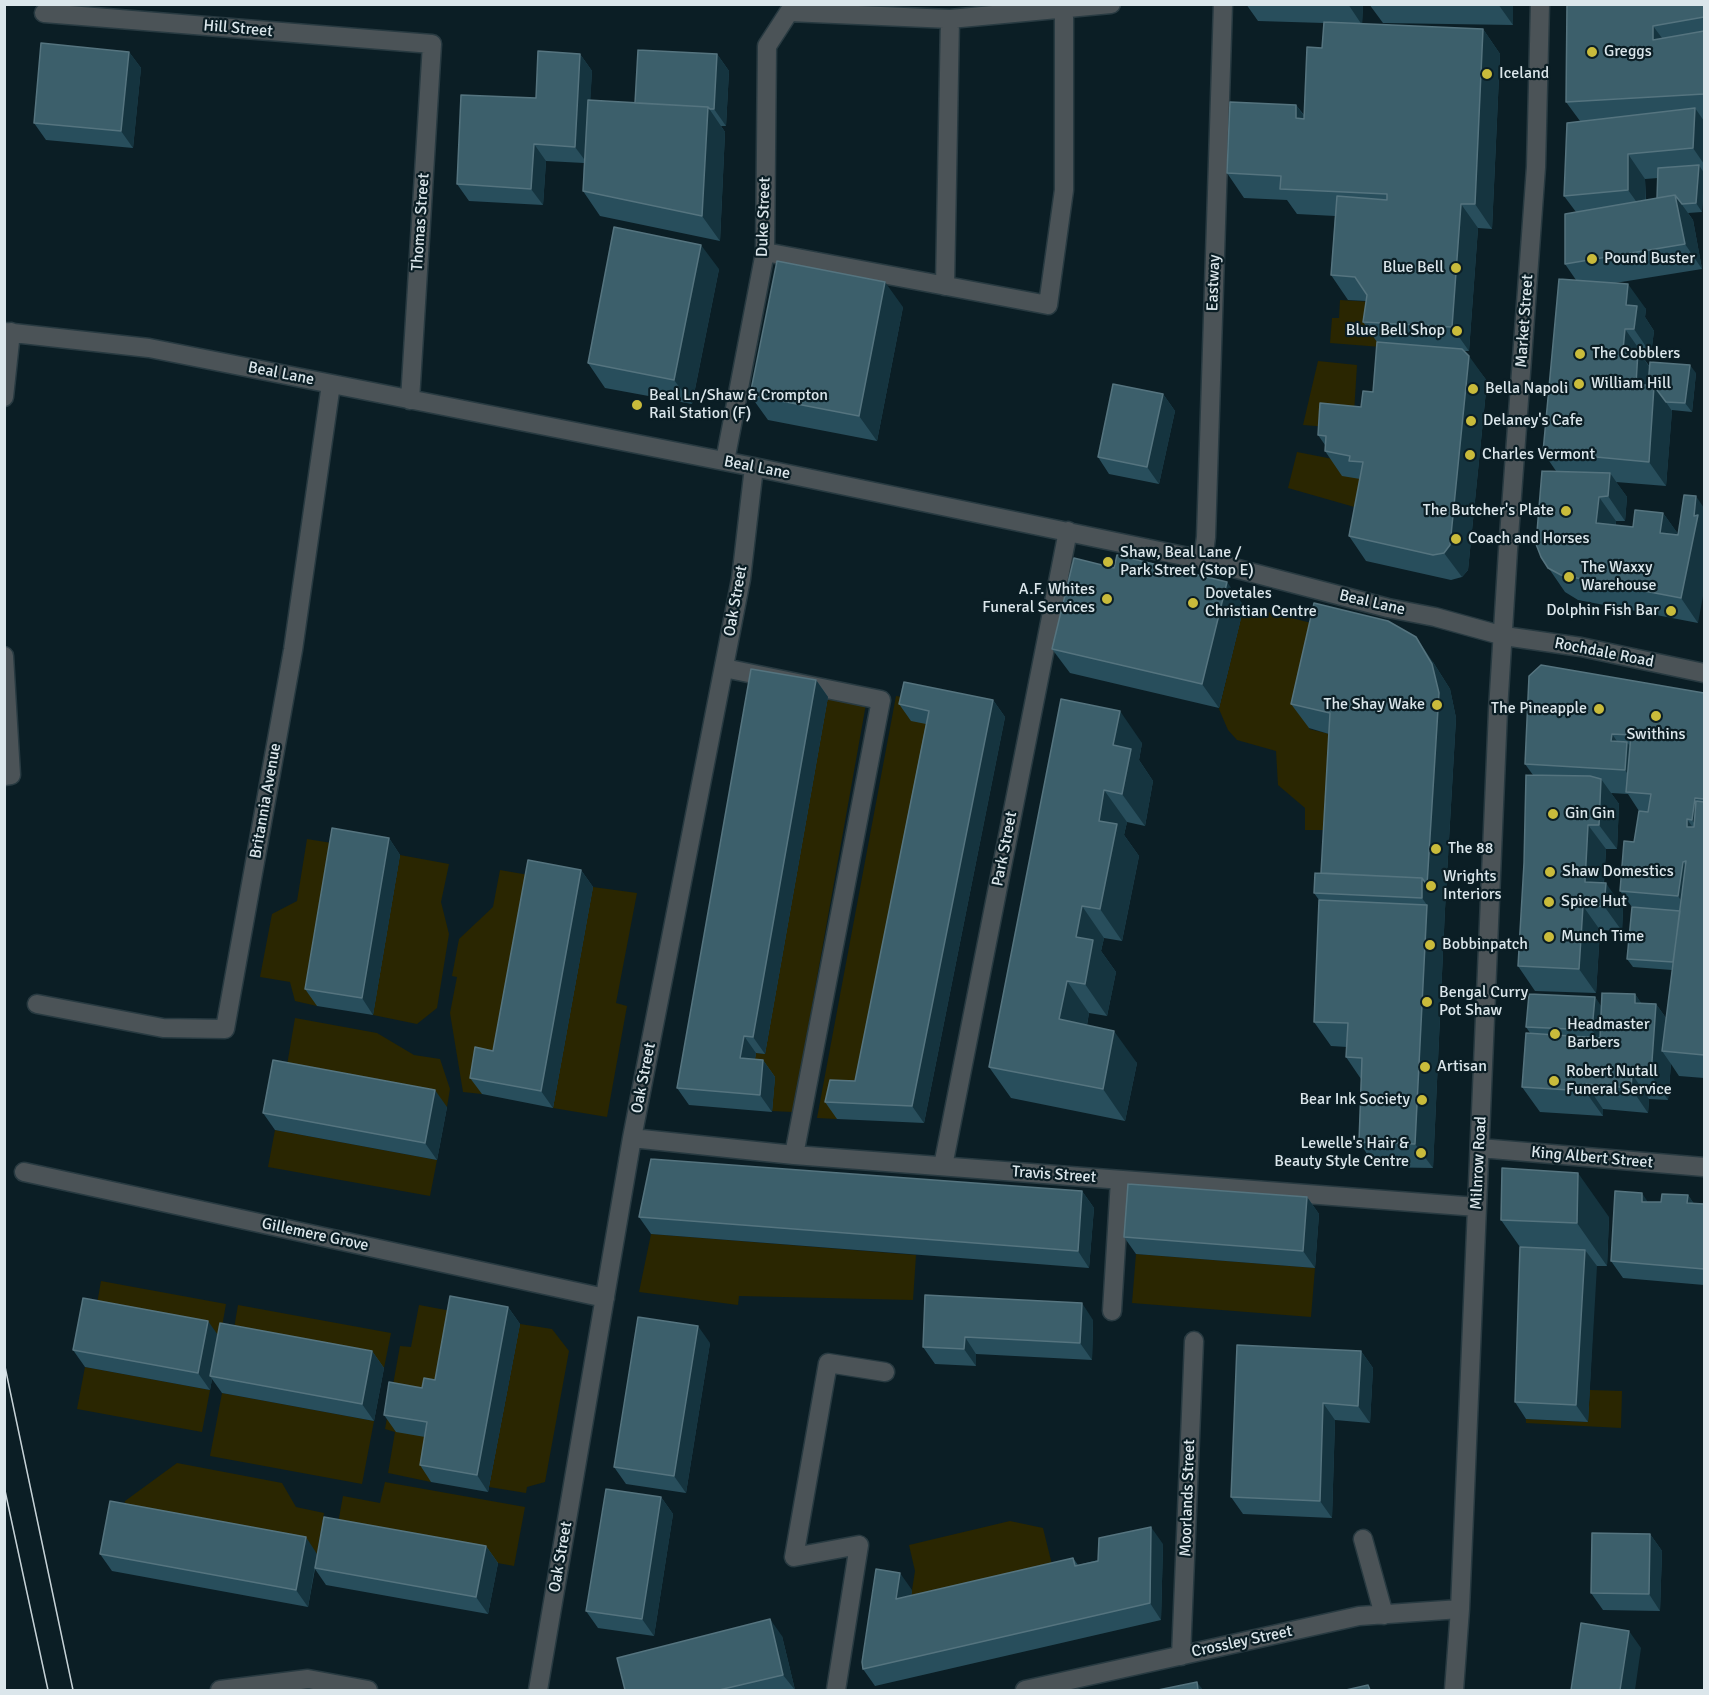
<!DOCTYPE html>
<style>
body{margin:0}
#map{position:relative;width:1709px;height:1695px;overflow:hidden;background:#0b1e25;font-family:Signika,sans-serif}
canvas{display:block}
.frame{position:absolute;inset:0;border:6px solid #dbe6eb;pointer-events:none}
</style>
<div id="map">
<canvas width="1709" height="1695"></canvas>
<div class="frame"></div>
</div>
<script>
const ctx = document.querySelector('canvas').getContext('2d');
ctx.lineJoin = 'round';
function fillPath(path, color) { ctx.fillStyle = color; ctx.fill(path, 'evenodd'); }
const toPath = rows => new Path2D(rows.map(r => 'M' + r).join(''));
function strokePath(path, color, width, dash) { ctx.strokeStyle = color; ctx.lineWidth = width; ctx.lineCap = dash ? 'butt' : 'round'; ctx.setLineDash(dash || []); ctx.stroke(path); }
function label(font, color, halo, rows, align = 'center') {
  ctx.font = font + ' Signika,sans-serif'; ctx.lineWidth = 4.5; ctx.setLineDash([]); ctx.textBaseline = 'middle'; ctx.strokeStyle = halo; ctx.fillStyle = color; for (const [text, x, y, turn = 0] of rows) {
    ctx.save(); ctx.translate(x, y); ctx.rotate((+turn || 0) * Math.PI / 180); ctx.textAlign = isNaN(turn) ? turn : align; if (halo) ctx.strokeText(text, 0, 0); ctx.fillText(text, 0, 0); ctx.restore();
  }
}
fillPath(toPath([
 [1340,300,1372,302,1381,347,1330,343,1332,318,1339,318],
 [1318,361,1357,365,1353,429,1303,425],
 [1297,452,1343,461,1368,481,1358,508,1288,488],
 [1244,606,1331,628,1309,729,1347,738,1343,830,1305,830,1305,808,1278,785,1276,751,1237,740,1228,730,1219,709],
 [896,696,915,699,940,727,867,1097,842,1097,837,1119,817,1118],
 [828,697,866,704,793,1112,772,1111,775,1077,752,1075,756,1053,765,1054],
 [307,839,344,845,317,1006,295,1001,290,982,260,977,272,914,297,901],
 [400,855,449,864,441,902,449,934,437,1008,417,1024,373,1015],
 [500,870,540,877,505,1068,482,1094,463,1092,450,1013,457,977,452,976,459,939,493,907],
 [593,887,637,893,616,1003,627,1006,607,1117,553,1108],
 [295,1018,377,1033,414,1055,440,1059,450,1089,447,1107,285,1077],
 [275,1130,437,1160,430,1196,268,1167],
 [651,1234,916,1255,913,1300,739,1296,738,1305,639,1292],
 [1136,1254,1315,1268,1311,1317,1132,1303],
 [101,1281,226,1304,220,1338,95,1315],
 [238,1305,391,1333,384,1368,232,1340],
 [419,1305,462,1313,431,1482,388,1473,395,1432,385,1429,400,1346,411,1347],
 [520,1324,552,1329,569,1351,545,1482,527,1487,526,1493,489,1487],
 [85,1367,210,1390,202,1432,77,1409],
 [1590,1390,1622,1391,1621,1428,1526,1423,1526,1419,1588,1422],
 [222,1393,374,1421,362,1484,210,1456],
 [177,1463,282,1483,296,1507,324,1513,317,1554,122,1518,125,1501],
 [385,1482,525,1507,514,1566,336,1534,343,1496,380,1503],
 [1010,1521,1043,1528,1056,1581,908,1616,915,1571,909,1545]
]), '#2a2601');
const minor = toPath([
 [44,13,432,44,410,400],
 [765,252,1048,305,1064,190,1064,9],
 [945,286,950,19],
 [4,332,149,348,754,467,1203,560,1388,608,1435,617,1504,636,1581,647,1704,673],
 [4,397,11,332],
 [725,461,765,252,767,46,789,12,950,19,1111,4],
 [1203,560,1206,537,1223,4],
 [4,656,11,775,4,776],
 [724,668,881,700,794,1155],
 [37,1004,163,1028,225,1029,293,650,331,384],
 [632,1138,794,1155,1477,1207],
 [1480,1148,1704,1167],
 [943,1166,1068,531],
 [24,1172,605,1298],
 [1112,1311,1120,1180],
 [1363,1539,1384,1615],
 [1181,1656,1194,1341],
 [220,1690,308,1679,368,1690],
 [538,1690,632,1138,741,579,754,467],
 [836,1690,859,1545,794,1557,828,1363,885,1372],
 [1025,1690,1359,1616,1460,1609],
 [1454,1690,1460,1609,1498,710,1508,550,1536,167,1540,4]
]);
strokePath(minor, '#283a41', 21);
strokePath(minor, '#4b5357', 18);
strokePath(toPath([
 [4,1362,73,1690],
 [4,1486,48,1690]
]), '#c6d2d7', 1.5);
fillPath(toPath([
 [1246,4,1363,4,1362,24,1483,29,1500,54,1492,229,1478,228,1469,351,1464,351,1487,381,1468,570,1462,577,1451,580,1366,561,1349,536,1360,479,1342,476,1325,451,1325,445,1318,435,1361,407,1373,392,1377,342,1363,322,1366,301,1348,300,1331,275,1335,216,1297,214,1287,200,1244,198,1227,173,1296,105,1304,115,1322,48,1324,23,1258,21],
 [1369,4,1513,4,1513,25,1383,23],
 [1567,4,1704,4,1704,178,1702,212,1688,213,1693,220,1702,269,1615,283,1646,309,1645,317,1654,331,1651,354,1642,353,1642,356,1650,367,1696,373,1692,412,1672,410,1666,486,1616,482,1627,497,1625,521,1616,521,1616,525,1633,527,1663,513,1678,534,1698,623,1578,600,1565,592,1541,557,1556,471,1543,452,1576,280,1565,264,1576,212,1564,196,1580,121,1566,102],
 [1658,178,1657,198,1646,200,1645,179],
 [129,52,141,68,133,148,46,140,34,123],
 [580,54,592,71,590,101,635,103,717,54,729,71,726,126,721,126,725,132,720,241,600,216,583,191,584,163,546,161,543,205,469,201,457,184,536,98],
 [719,269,692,404,605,388,588,363],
 [903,307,877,441,768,420,750,395],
 [1163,394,1175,411,1159,484,1109,474,1098,457],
 [1244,606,1219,708,1070,673,1052,649],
 [1433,662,1450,689,1456,718,1445,909,1433,1168,1376,1167,1359,1142,1361,1079,1346,1057,1347,1047,1331,1046,1314,1022,1319,900,1314,893,1321,873,1329,734,1309,728,1291,704],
 [816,680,828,697,765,1054,756,1053,755,1059,763,1060,775,1077,772,1112,689,1105,677,1088],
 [1704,693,1704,1078,1679,1076,1671,1064,1668,1100,1649,1099,1648,1113,1603,1109,1603,1116,1540,1112,1522,1087,1530,1033,1526,1027,1595,997,1601,1007,1635,994,1641,1003,1656,1004,1666,1018,1672,970,1633,967,1627,959,1632,907,1620,891,1634,842,1639,811,1628,794,1611,793,1619,804,1617,849,1606,849,1604,883,1623,908,1622,931,1600,930,1596,993,1535,991,1518,966,1533,775,1525,764],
 [1061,699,1142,743,1139,760,1153,781,1145,826,1127,822,1124,835,1139,856,1122,941,1104,938,1101,951,1116,972,1107,1016,1089,1013,1087,1025,1137,1063,1125,1121,1011,1098,989,1067],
 [993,700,1005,717,924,1123,837,1119,825,1102,855,1081,926,724,911,721,899,704],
 [389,838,400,855,373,1015,317,1006,305,989],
 [581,870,593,887,553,1108,482,1094,470,1078,493,1051],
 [447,1107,437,1160,275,1130,263,1113],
 [1082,1191,1094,1208,1089,1268,651,1234,639,1217],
 [1688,1195,1694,1204,1704,1204,1704,1285,1623,1278,1611,1261,1648,1202,1661,1202],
 [1307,1197,1319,1214,1315,1268,1136,1254,1124,1237],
 [1609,1217,1607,1266,1596,1266,1588,1422,1526,1419,1515,1402,1520,1247,1501,1220],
 [925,1295,1093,1320,1092,1360,976,1354,976,1366,935,1364,923,1347],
 [508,1307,520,1324,488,1492,431,1482,420,1465,425,1437,396,1432,384,1415,435,1380],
 [218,1335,372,1351,384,1368,374,1421,222,1393,212,1379,210,1390,85,1367,73,1350],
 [710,1343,686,1493,626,1484,614,1467],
 [1361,1351,1373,1368,1370,1423,1335,1420,1332,1518,1243,1514,1231,1497],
 [661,1497,673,1514,654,1636,598,1628,586,1611],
 [1650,1534,1662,1551,1660,1611,1603,1610,1591,1593],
 [1163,1544,1161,1620,875,1686,863,1669,912,1590,911,1596,1073,1558,1078,1565],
 [486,1546,498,1563,488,1614,326,1585,315,1569,308,1607,112,1571,100,1554,317,1554],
 [782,1636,795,1690,625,1690]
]), '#284e5c');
fillPath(toPath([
 [1348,4,1363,4,1362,25],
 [1498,4,1513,4,1513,25],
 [1653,26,1671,50,1653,40],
 [1483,29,1500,54,1492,229,1475,204],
 [129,52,141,68,133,148,121,131],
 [580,54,592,71,587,163,575,147],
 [717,54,729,71,726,126,714,109],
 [1296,105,1314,130,1296,118],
 [708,107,725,132,720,241,702,216],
 [1695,108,1704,121,1704,164,1693,148],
 [534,144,546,161,543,205,531,189],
 [1628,154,1645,179,1646,215,1628,190],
 [1699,165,1704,173,1702,212,1696,203],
 [1675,195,1693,220,1702,269,1685,244],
 [1461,204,1478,228,1469,351,1452,327],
 [701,245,719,269,692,404,674,380],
 [885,282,903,307,877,441,859,416],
 [1628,284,1646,309,1645,317,1654,331,1651,354,1634,329,1626,305],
 [1625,329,1642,353,1642,356,1655,376,1655,386,1672,411,1666,486,1649,462,1636,384,1623,350],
 [1469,356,1487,381,1468,570,1462,577,1444,553],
 [1690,365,1696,373,1692,412,1685,403],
 [1163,394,1175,411,1159,484,1147,467],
 [1610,473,1627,497,1625,521,1608,496],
 [1696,496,1704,508,1704,591,1698,623,1681,598],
 [1599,497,1616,521,1614,548,1596,523],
 [1663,513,1681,538,1660,533],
 [1227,582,1244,606,1219,708,1202,684],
 [1416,637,1433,662,1450,689,1456,718,1445,909,1433,1168,1415,1144,1427,905,1422,898],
 [816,680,828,697,765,1054,753,1037],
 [993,700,1005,717,924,1123,912,1106],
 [1120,711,1142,743,1139,760,1153,781,1145,826,1122,794,1113,745],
 [1612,734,1626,754,1627,742,1645,767,1641,793,1625,770,1611,741],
 [1601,779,1619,804,1617,849,1599,825],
 [1104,790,1127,822,1124,835,1139,856,1122,941,1100,909,1099,821],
 [1695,798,1704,811,1704,837,1692,820],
 [1687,819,1704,844,1687,827],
 [1588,825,1606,849,1602,907,1585,882],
 [389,838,400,855,373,1015,362,998],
 [1683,862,1700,886,1689,912,1678,896],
 [581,870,593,887,553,1108,541,1091],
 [1606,883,1623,908,1622,931,1604,906],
 [1082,906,1104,938,1101,951,1116,972,1107,1016,1085,984,1076,937],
 [1583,906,1600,930,1596,993,1579,969],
 [1067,981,1089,1013,1082,1051,1059,1019],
 [1635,994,1652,1019,1635,1003],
 [1595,997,1612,1022,1609,1055,1592,1030],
 [1656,1004,1673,1028,1662,1051,1671,1064,1668,1100,1651,1075],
 [1114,1031,1137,1063,1125,1121,1103,1089],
 [744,1036,756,1053,752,1075,740,1058],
 [763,1060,775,1077,772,1112,760,1095],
 [1632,1074,1649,1099,1648,1113,1631,1088],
 [1586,1084,1603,1109,1603,1116,1585,1091],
 [435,1090,447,1107,437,1160,425,1143],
 [1578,1173,1609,1217,1607,1266,1577,1223],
 [1082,1191,1094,1208,1089,1268,1078,1251],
 [1642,1193,1653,1210,1642,1202],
 [1688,1195,1699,1211,1687,1203],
 [1307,1197,1319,1214,1315,1268,1303,1251],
 [1585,1250,1597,1266,1588,1422,1576,1405],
 [1082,1303,1093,1320,1092,1360,1080,1343],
 [508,1307,520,1324,488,1492,477,1475],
 [208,1321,220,1338,210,1376,212,1379,210,1390,198,1373],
 [698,1326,710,1343,686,1493,674,1476],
 [965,1337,976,1354,976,1366,964,1349],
 [372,1351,384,1368,374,1421,362,1404],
 [1361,1351,1373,1368,1370,1423,1358,1406],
 [1323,1403,1335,1420,1332,1518,1320,1501],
 [661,1497,673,1514,654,1636,642,1619],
 [1151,1527,1163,1544,1161,1620,1150,1603],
 [1650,1534,1662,1551,1660,1611,1649,1594],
 [306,1537,317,1554,308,1607,296,1590],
 [486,1546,498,1563,488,1614,476,1597],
 [900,1573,912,1590,908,1616,896,1599],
 [770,1619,782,1636,795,1690,783,1675],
 [1629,1631,1641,1648,1635,1690,1620,1690],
 [1197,1682,1203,1690,1198,1690]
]), '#15343f');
const building = toPath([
 [1567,4,1704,4,1704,17,1653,26,1653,40,1704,31,1704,94,1566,102,1567,4],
 [1324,22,1483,29,1475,204,1461,204,1452,327,1363,322,1367,295,1355,277,1331,275,1337,196,1387,200,1387,194,1280,189,1281,176,1227,173,1230,102,1296,105,1296,118,1304,119,1307,47,1322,48,1324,22],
 [41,43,129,52,121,131,34,123,41,43],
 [638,50,717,54,714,109,710,109,708,107,635,103,638,50],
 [538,51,580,54,575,147,534,144,531,189,457,184,461,95,536,98,538,51],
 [588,100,708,107,702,216,583,191,588,100],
 [1695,108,1693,148,1628,154,1628,190,1564,196,1567,123,1695,108],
 [1699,165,1696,203,1682,204,1675,195,1657,198,1658,168,1699,165],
 [1675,195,1685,244,1565,264,1565,214,1675,195],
 [614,227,701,245,674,380,588,363,614,227],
 [777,261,885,282,859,416,750,395,777,261],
 [1559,279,1628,284,1626,305,1637,306,1634,329,1625,329,1623,350,1638,351,1636,384,1654,386,1649,462,1543,452,1559,279],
 [1377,342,1462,349,1469,356,1450,545,1444,553,1433,555,1349,536,1363,462,1349,461,1350,456,1325,451,1326,436,1318,435,1320,403,1361,407,1363,391,1373,392,1377,342],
 [1650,362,1690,365,1685,403,1666,402,1654,386,1648,385,1650,362],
 [1113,384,1163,394,1147,467,1098,457,1113,384],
 [1542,471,1610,473,1608,496,1599,497,1596,523,1633,527,1635,510,1663,513,1660,533,1678,535,1684,495,1696,496,1694,516,1698,515,1681,598,1561,575,1548,568,1541,557,1536,544,1542,471],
 [1117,555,1227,582,1202,684,1052,649,1074,558,1114,568,1117,555],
 [1314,603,1388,621,1416,637,1432,664,1439,693,1427,885,1422,878,1321,873,1330,713,1291,704,1314,603],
 [1541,665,1704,693,1704,799,1695,798,1692,820,1687,819,1687,827,1694,827,1696,801,1704,802,1704,1055,1662,1051,1686,861,1683,862,1678,896,1620,891,1624,841,1634,842,1639,811,1648,812,1651,794,1626,792,1631,735,1612,734,1611,741,1627,742,1625,770,1525,764,1529,676,1541,665],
 [751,669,816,680,753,1037,744,1036,740,1058,763,1060,760,1095,677,1088,751,669],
 [904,682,993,700,912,1106,825,1102,830,1080,855,1081,929,711,899,704,904,682],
 [1061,699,1120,711,1113,745,1131,749,1122,794,1104,790,1099,821,1117,824,1100,909,1082,906,1076,937,1093,940,1085,984,1067,981,1059,1019,1114,1031,1103,1089,989,1067,1061,699],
 [1526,775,1590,776,1601,779,1599,825,1588,825,1585,882,1606,883,1604,906,1583,906,1579,969,1518,966,1524,863,1526,775],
 [332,828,389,838,362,998,305,989,332,828],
 [528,860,581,870,541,1091,470,1078,475,1047,493,1051,528,860],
 [1315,873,1422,878,1422,898,1314,893,1315,873],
 [1319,900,1427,905,1415,1144,1359,1142,1362,1058,1346,1057,1348,1023,1314,1022,1319,900],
 [1632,907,1680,911,1673,962,1627,959,1632,907],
 [1602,993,1635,994,1635,1003,1656,1004,1651,1075,1632,1074,1631,1088,1586,1084,1585,1091,1522,1087,1526,1033,1600,1038,1602,993],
 [1529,994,1595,997,1592,1030,1526,1027,1529,994],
 [273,1060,435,1090,425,1143,263,1113,273,1060],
 [651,1159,1082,1191,1078,1251,639,1217,651,1159],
 [1502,1168,1578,1173,1577,1223,1501,1220,1502,1168],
 [1128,1184,1307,1197,1303,1251,1124,1237,1128,1184],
 [1615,1191,1642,1193,1642,1202,1661,1202,1662,1194,1688,1195,1687,1203,1704,1204,1704,1269,1611,1261,1615,1191],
 [1520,1247,1585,1250,1576,1405,1515,1402,1520,1247],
 [925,1295,1082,1303,1080,1343,965,1337,964,1349,923,1347,925,1295],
 [450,1296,508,1307,477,1475,420,1465,427,1422,384,1415,389,1382,422,1388,424,1378,435,1380,450,1296],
 [83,1298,208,1321,198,1373,73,1350,83,1298],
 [638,1317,698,1326,674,1476,614,1467,638,1317],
 [220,1323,372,1351,362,1404,210,1376,220,1323],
 [1237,1345,1361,1351,1358,1406,1323,1403,1320,1501,1231,1497,1237,1345],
 [606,1489,661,1497,642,1619,586,1611,606,1489],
 [110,1501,306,1537,296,1590,100,1554,110,1501],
 [324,1517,486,1546,476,1597,315,1568,324,1517],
 [1151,1527,1150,1603,863,1669,862,1662,876,1569,900,1573,896,1599,1073,1558,1075,1566,1098,1561,1099,1538,1151,1527],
 [1592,1533,1650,1534,1649,1594,1591,1593,1592,1533],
 [770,1619,783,1675,719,1690,625,1690,617,1658,770,1619],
 [1581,1623,1629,1631,1620,1690,1571,1690,1581,1623],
 [1197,1682,1198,1690,1158,1690,1197,1682],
 [1368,1685,1370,1690,1346,1690,1368,1685]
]);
fillPath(building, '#3c5f6b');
strokePath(building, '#55747f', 1.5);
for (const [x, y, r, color] of [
 [1592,52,6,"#c9bb3b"],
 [1487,74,6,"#c9bb3b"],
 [1592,259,6,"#c9bb3b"],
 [1456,268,6,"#c9bb3b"],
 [1457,331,6,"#c9bb3b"],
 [1580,354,6,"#c9bb3b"],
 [1579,384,6,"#c9bb3b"],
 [1473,389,6,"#c9bb3b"],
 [637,405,6,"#c9bb3b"],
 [1471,421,6,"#c9bb3b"],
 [1470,455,6,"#c9bb3b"],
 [1566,511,6,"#c9bb3b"],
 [1456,539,6,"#c9bb3b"],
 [1108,562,6,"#c9bb3b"],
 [1569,577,6,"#c9bb3b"],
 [1107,599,6,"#c9bb3b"],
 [1193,603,6,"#c9bb3b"],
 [1671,611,6,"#c9bb3b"],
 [1437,705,6,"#c9bb3b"],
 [1599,709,6,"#c9bb3b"],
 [1656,716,6,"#c9bb3b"],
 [1553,814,6,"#c9bb3b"],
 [1436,849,6,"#c9bb3b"],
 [1550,872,6,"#c9bb3b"],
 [1431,886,6,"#c9bb3b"],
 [1549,902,6,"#c9bb3b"],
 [1549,937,6,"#c9bb3b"],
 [1430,945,6,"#c9bb3b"],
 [1427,1002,6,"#c9bb3b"],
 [1555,1034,6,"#c9bb3b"],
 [1425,1067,6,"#c9bb3b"],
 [1554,1081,6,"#c9bb3b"],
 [1422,1100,6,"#c9bb3b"],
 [1421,1153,6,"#c9bb3b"]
]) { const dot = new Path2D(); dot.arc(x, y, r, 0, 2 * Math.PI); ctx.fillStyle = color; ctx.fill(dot); strokePath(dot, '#0b1e25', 2); }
label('16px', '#dbe6eb', '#0b1e25', [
 ["Hill Street",238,29,5],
 ["Duke Street",764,217,-88],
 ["Thomas Street",421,222,-86],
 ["Eastway",1214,283,-88],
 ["Market Street",1525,321,-86],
 ["Beal Lane",281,374,11],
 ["Beal Lane",757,468,11],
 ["Oak Street",736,601,-80],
 ["Beal Lane",1372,603,13],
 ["Rochdale Road",1604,653,11],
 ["Britannia Avenue",266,801,-80],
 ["Park Street",1005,849,-79],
 ["Oak Street",644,1078,-79],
 ["King Albert Street",1592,1158,5],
 ["Milnrow Road",1479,1163,-87],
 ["Travis Street",1054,1175,4],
 ["Gillemere Grove",315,1235,12],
 ["Moorlands Street",1188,1498,-88],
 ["Oak Street",561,1557,-80],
 ["Crossley Street",1242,1642,-12]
]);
label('16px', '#dbe6eb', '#0b1e25', [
 ["Greggs",1604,52],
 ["Iceland",1499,74],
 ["Pound Buster",1604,259],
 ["Blue Bell",1444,268,"right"],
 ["Blue Bell Shop",1445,331,"right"],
 ["The Cobblers",1592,354],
 ["William Hill",1591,384],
 ["Bella Napoli",1485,389],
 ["Beal Ln/Shaw & Crompton",649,396],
 ["Rail Station (F)",649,414],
 ["Delaney's Cafe",1483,421],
 ["Charles Vermont",1482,455],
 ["The Butcher's Plate",1554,511,"right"],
 ["Coach and Horses",1468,539],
 ["Shaw, Beal Lane /",1120,553],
 ["Park Street (Stop E)",1120,571],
 ["The Waxxy",1581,568],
 ["Warehouse",1581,586],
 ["A.F. Whites",1095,590,"right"],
 ["Funeral Services",1095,608,"right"],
 ["Dovetales",1205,594],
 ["Christian Centre",1205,612],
 ["Dolphin Fish Bar",1659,611,"right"],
 ["The Shay Wake",1425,705,"right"],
 ["The Pineapple",1587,709,"right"],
 ["Swithins",1656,735,"center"],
 ["Gin Gin",1565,814],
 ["The 88",1448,849],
 ["Shaw Domestics",1562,872],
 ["Wrights",1443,877],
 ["Interiors",1443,895],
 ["Spice Hut",1561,902],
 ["Munch Time",1561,937],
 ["Bobbinpatch",1442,945],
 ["Bengal Curry",1439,993],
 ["Pot Shaw",1439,1011],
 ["Headmaster",1567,1025],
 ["Barbers",1567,1043],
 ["Artisan",1437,1067],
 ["Robert Nutall",1566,1072],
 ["Funeral Service",1566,1090],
 ["Bear Ink Society",1410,1100,"right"],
 ["Lewelle's Hair &",1409,1144,"right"],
 ["Beauty Style Centre",1409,1162,"right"]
], 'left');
</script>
